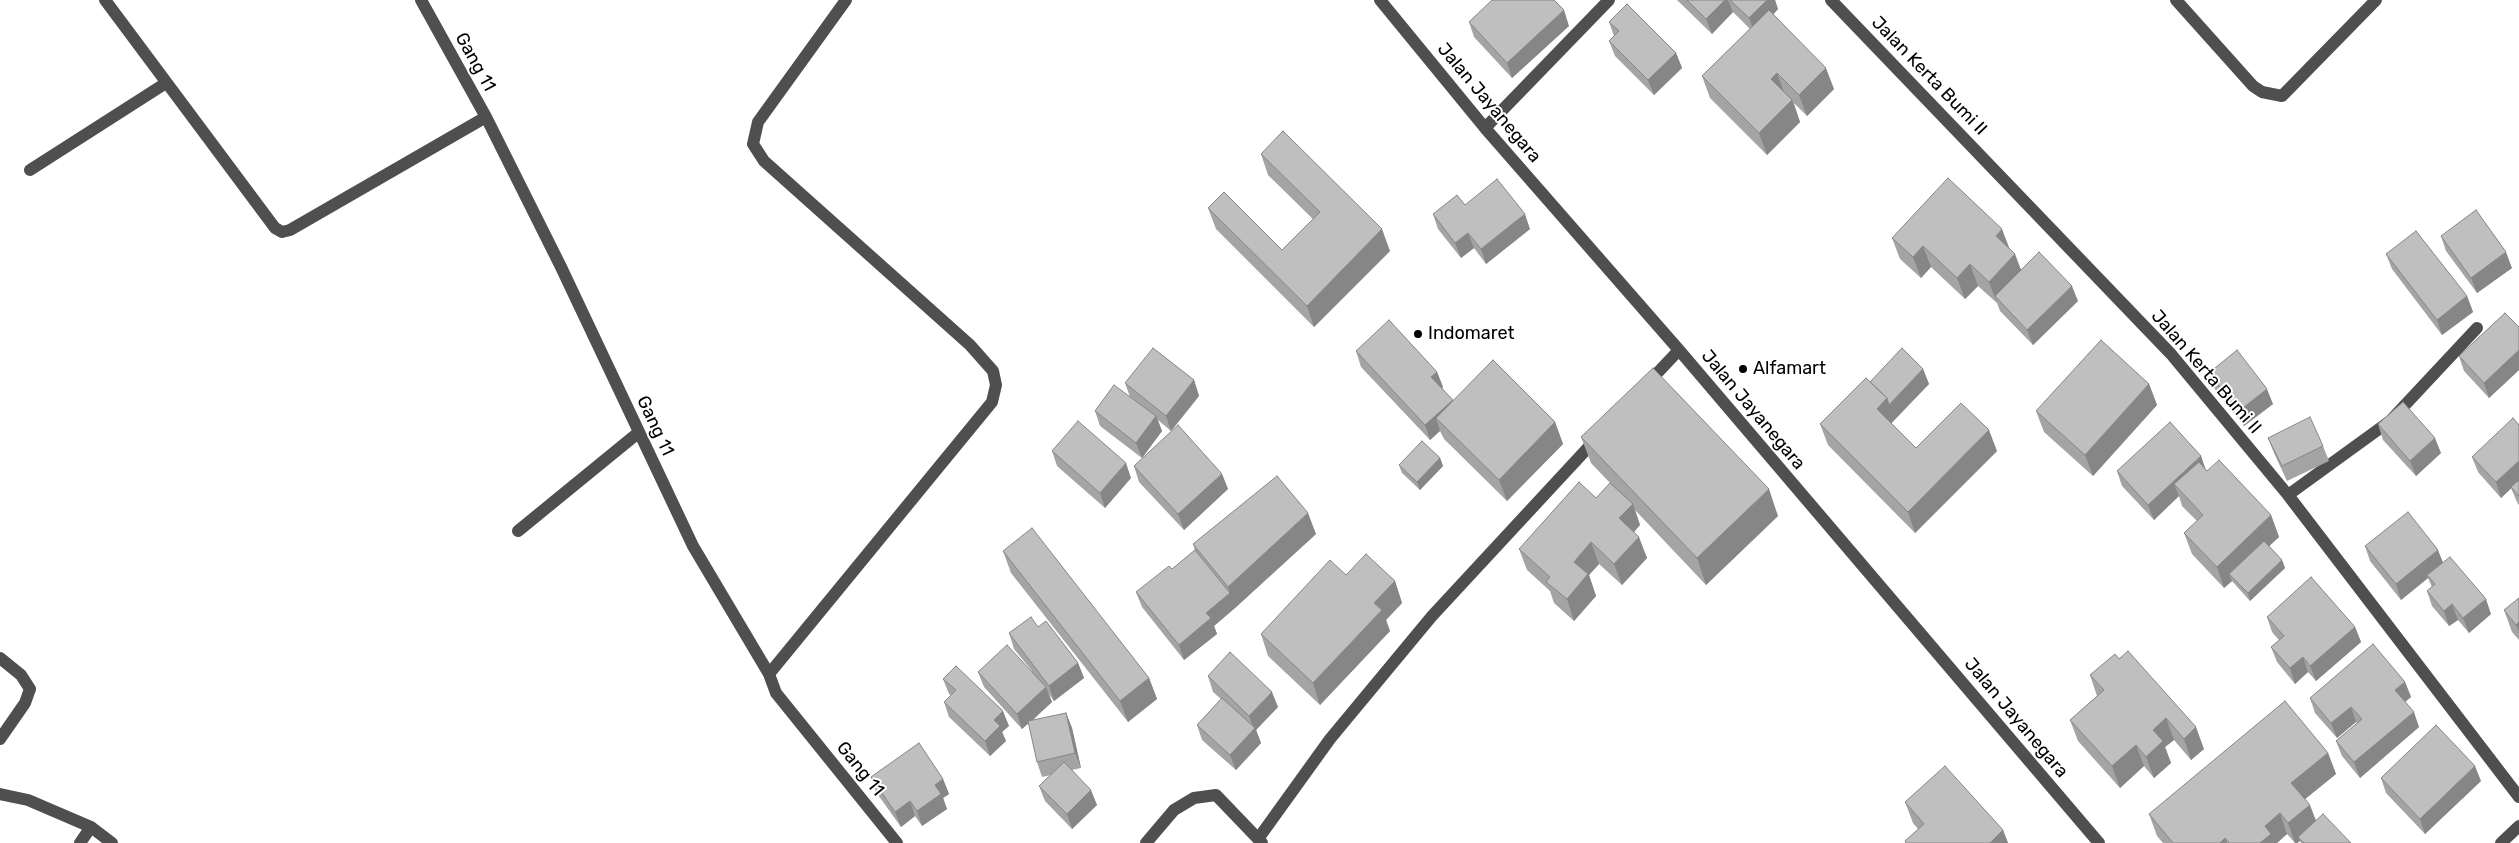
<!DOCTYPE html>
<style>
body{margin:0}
canvas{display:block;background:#fff}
</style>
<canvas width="2519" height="843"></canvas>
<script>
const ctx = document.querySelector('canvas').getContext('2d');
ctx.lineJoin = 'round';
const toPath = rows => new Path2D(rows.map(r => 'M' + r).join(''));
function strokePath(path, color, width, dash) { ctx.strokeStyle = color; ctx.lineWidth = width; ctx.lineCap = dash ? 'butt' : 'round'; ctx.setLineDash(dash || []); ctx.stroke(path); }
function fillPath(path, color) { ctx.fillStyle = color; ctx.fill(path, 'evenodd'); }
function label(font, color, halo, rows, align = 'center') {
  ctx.font = font + ' Rubik,sans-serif'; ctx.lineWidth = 4; ctx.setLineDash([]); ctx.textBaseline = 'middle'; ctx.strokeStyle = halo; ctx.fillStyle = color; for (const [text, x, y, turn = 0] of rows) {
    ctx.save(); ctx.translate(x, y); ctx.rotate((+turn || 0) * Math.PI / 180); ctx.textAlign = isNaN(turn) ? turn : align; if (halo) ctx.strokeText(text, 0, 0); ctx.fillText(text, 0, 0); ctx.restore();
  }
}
strokePath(toPath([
 [105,0,275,228,282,232,290,230,486,117],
 [421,0,486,117,561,267,693,546,769,674,776,693,897,843],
 [1380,0,1485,128,1679,350,2099,843],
 [1831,0,2171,354,2288,495,2519,797],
 [2176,0,2253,86,2262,92,2282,96,2376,0],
 [1485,128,1609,0],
 [30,170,166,83],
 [1646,385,1679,350],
 [2288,495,2390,421,2477,328],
 [518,531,638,433],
 [0,658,21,675,30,689,25,703,0,739],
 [769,674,992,402,996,385,993,371,970,345,764,161,753,144,758,122,846,0],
 [0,794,28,800,91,827,112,843],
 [1258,839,1330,739,1432,616,1597,438],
 [80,843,91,827],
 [1146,843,1174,810,1194,798,1216,795,1262,843],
 [2501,843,2519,826]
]), '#4f4f4f', 12);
fillPath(toPath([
 [1677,0,1775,0,1778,9,1773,15,1834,89,1807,116,1794,103,1800,122,1767,155,1710,98,1702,76,1750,29,1733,12,1712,34],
 [1469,22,1569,26,1512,78,1474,37],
 [1609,22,1676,53,1682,68,1654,95,1615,56,1609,41,1614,36],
 [1261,154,1390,251,1314,327,1216,229,1208,208,1282,250,1313,219,1268,175],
 [1465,205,1530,229,1486,264,1474,248,1461,258,1438,229,1433,214],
 [2441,236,2512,268,2477,293,2446,251],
 [1892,238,2009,248,2021,270,2078,301,2033,345,2000,311,1997,303,1978,286,1965,299,1931,267,1921,278,1900,259],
 [2386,254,2467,296,2473,312,2442,335,2392,269],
 [2519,327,2519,370,2489,398,2464,371,2459,356],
 [1356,351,1437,372,1443,387,1442,388,1453,401,1555,422,1563,444,1507,501,1444,439,1440,431,1430,440,1361,367],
 [1923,369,1929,384,1891,423,1916,448,1997,451,1915,533,1828,445,1820,424],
 [2209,373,2273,404,2244,426,2214,388],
 [1194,380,1199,396,1171,431,1158,420,1162,431,1142,458,1100,426,1095,411,1130,397,1125,383],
 [2149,384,2157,405,2093,476,2044,432,2036,411],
 [2378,424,2441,453,2416,476,2383,440],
 [2519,425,2519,505,2517,502,2511,488,2501,498,2478,472,2472,457],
 [1581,437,1778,516,1706,585,1635,510,1640,525,1634,532,1647,558,1622,585,1599,564,1589,575,1596,596,1574,621,1554,603,1550,591,1527,570,1519,549,1596,498,1610,483,1591,463],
 [2268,438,2323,446,2329,461,2287,481,2274,453],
 [1052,451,1131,478,1105,508,1057,466],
 [2201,456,2205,468,2207,471,2271,515,2279,537,2269,546,2282,560,2285,568,2250,601,2232,581,2224,588,2192,554,2184,533,2197,521,2182,506,2179,496,2154,520,2122,486,2117,471],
 [1440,458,1443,466,1420,490,1402,473,1399,465],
 [1134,466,1222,474,1228,489,1184,530,1139,482],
 [1316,534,1235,608,1214,626,1217,634,1184,660,1142,607,1136,592,1172,569,1195,550,1193,544],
 [2365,546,2443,562,2491,614,2469,633,2458,620,2449,626,2432,606,2427,591,2432,587,2428,578,2401,600,2370,561],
 [1003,551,1149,678,1157,699,1128,722,1011,573],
 [1346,575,1395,581,1402,603,1386,620,1390,631,1320,705,1268,656,1261,634],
 [2519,598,2519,640,2512,632,2504,610],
 [2267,617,2355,627,2361,642,2316,681,2308,672,2295,684,2277,662,2271,647,2279,640,2272,632],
 [1038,627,1078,663,1084,678,1054,701,1048,693,1052,702,1032,721,1066,713,1072,728,1081,768,1072,770,1097,805,1072,829,1045,801,1039,786,1051,775,1042,777,1037,762,1029,723,1022,729,984,687,978,672,1032,671,1014,649,1009,633],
 [2119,659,2204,749,2191,760,2174,740,2165,747,2171,763,2154,778,2144,766,2120,788,2078,741,2070,720,2097,696,2090,675],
 [1208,676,1278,707,1256,730,1261,743,1236,770,1202,740,1197,725,1221,699,1213,692],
 [943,679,1009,726,1002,732,1006,741,990,756,949,717,944,702,951,695,949,694],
 [2405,682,2411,697,2405,702,2419,727,2360,778,2342,756,2336,741,2357,723,2356,722,2337,738,2315,713,2310,698],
 [2328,753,2336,774,2305,799,2316,821,2351,843,2301,843,2300,841,2297,843,2295,843,2287,834,2277,843,2163,843,2157,836,2149,814],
 [871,777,943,779,949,794,943,798,947,809,922,826,915,816,901,827,876,792],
 [2381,778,2481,781,2425,834,2386,793],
 [1905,802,2003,830,2008,843,1906,843,1905,841,1918,829,1913,823]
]), '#a4a4a4');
fillPath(toPath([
 [1725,0,1728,0,1733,12,1712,34,1706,19],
 [1767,0,1775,0,1778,9,1755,34,1749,18],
 [1564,10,1569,26,1512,78,1507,63],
 [1676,53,1682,68,1654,95,1648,80],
 [1826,68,1834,89,1807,116,1799,95],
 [1777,73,1785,95,1771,79],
 [1792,100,1800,122,1767,155,1759,133],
 [1525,214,1530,229,1486,264,1481,249],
 [1382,229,1390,251,1314,327,1307,306],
 [2002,229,2010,250,1996,236],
 [1468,233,1474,248,1461,258,1455,243],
 [1923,246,1931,267,1921,278,1913,257],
 [2506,252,2512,268,2477,293,2471,278],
 [2015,254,2023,275,1995,296,1997,303,1989,282],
 [1970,264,1978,286,1965,299,1957,278],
 [2072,286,2078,301,2033,345,2027,330],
 [2467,296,2473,312,2442,335,2437,320],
 [2519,350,2519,370,2489,398,2484,383],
 [1923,369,1929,384,1885,430,1877,409,1887,398],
 [1437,372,1443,387,1437,392,1431,377],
 [1194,380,1199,396,1171,431,1166,416],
 [2149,384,2157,405,2093,476,2085,455],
 [2267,389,2273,404,2244,426,2239,411],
 [1453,400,1458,415,1436,418,1440,431,1430,440,1425,425],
 [1156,416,1162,431,1142,458,1136,443],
 [1555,422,1563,444,1507,501,1499,480],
 [1989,430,1997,451,1915,533,1908,512],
 [2435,438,2441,453,2416,476,2410,461],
 [2201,456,2206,471,2174,484,2179,496,2154,520,2148,505],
 [1440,458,1443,466,1420,490,1417,482],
 [2519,461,2519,481,2501,498,2496,482],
 [1126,463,1131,478,1105,508,1100,493],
 [1222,474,1228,489,1184,530,1178,514],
 [1769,489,1778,516,1706,585,1697,558],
 [1633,504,1640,525,1627,540,1619,518],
 [1308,513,1316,534,1235,608,1228,587],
 [2271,515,2279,537,2234,579,2229,574,2232,581,2224,588,2217,567],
 [1639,537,1647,558,1622,585,1614,564],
 [1591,542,1599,564,1589,575,1596,596,1574,621,1567,599,1574,562],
 [2438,550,2444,565,2427,575,2428,578,2401,600,2396,584],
 [2282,560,2285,568,2250,601,2248,593],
 [1395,581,1402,603,1386,620,1390,631,1320,705,1313,683,1374,603],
 [1230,593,1235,608,1214,626,1217,634,1184,660,1179,645,1206,613],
 [2486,599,2491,614,2469,633,2463,618],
 [2452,604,2458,620,2449,626,2444,611],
 [2519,622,2519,632,2516,625],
 [2355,627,2361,642,2316,681,2310,666],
 [2303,657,2308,672,2295,684,2290,668],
 [1078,663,1084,678,1054,701,1049,686],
 [1149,678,1157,699,1128,722,1120,701],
 [2405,682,2411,697,2401,705,2395,690],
 [1046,687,1052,702,1022,729,1017,714],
 [1272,692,1278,707,1256,730,1261,743,1236,770,1230,755,1254,729,1249,716],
 [2351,707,2356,722,2337,738,2331,723],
 [1003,711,1009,726,1002,732,1006,741,990,756,985,741,994,720],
 [2414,712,2419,727,2360,778,2354,762],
 [1066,713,1072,728,1081,768,1075,753],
 [2166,718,2174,740,2165,747,2171,763,2154,778,2146,757,2153,730],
 [2196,727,2204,749,2191,760,2184,739],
 [2136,745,2144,766,2120,788,2112,766],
 [2328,753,2336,774,2299,804,2291,783],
 [2475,766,2481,781,2425,834,2420,819],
 [943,779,949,794,943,798,947,809,922,826,917,811,935,785],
 [1091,790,1097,805,1072,829,1067,814],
 [910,801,915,816,901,827,895,812],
 [2310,805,2318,826,2298,837,2300,841,2297,843,2295,843,2288,823],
 [2280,813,2287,834,2277,843,2260,843,2265,826],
 [2003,830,2008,843,1990,843],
 [2225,838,2227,843,2220,843]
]), '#868686');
const building = toPath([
 [1492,0,1554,0,1564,10,1507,63,1469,22,1492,0],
 [1687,0,1725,0,1706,19,1687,0],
 [1730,0,1767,0,1749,18,1730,0],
 [1627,4,1676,53,1648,80,1609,41,1619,31,1609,22,1627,4],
 [1769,10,1826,68,1799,95,1777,73,1771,79,1792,100,1759,133,1702,76,1769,10],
 [1283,131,1382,229,1307,306,1208,208,1224,192,1282,250,1320,212,1261,154,1283,131],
 [1948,178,2002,229,1996,236,2015,254,1989,282,1970,264,1957,278,1923,246,1913,257,1892,238,1948,178],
 [1497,179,1525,214,1481,249,1468,233,1455,243,1433,214,1457,195,1465,205,1497,179],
 [2476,210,2506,252,2471,278,2441,236,2476,210],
 [2416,231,2467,296,2437,320,2386,254,2416,231],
 [2039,252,2072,286,2027,330,1995,296,2039,252],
 [2505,313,2519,327,2519,350,2484,383,2459,356,2505,313],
 [1389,320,1437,372,1431,377,1453,400,1425,425,1356,351,1389,320],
 [2101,340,2149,384,2085,455,2036,411,2101,340],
 [1153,348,1194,380,1166,416,1125,383,1153,348],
 [1902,348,1923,369,1889,405,1887,398,1870,382,1902,348],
 [2237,350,2267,389,2239,411,2209,373,2237,350],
 [1493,360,1555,422,1499,480,1436,418,1493,360],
 [1653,368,1769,489,1697,558,1581,437,1653,368],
 [1866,378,1887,398,1877,409,1916,448,1961,403,1989,430,1908,512,1820,424,1866,378],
 [1114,385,1156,416,1136,443,1095,411,1114,385],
 [2403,402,2435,438,2410,461,2378,424,2403,402],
 [2310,417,2323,446,2282,466,2268,438,2310,417],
 [2513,418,2519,425,2519,461,2496,482,2472,457,2513,418],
 [1078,421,1126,463,1100,493,1052,451,1078,421],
 [2170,422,2201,456,2148,505,2117,471,2170,422],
 [1178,425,1222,474,1178,514,1134,466,1178,425],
 [1422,441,1440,458,1417,482,1399,465,1422,441],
 [2219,460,2271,515,2217,567,2184,533,2203,515,2174,484,2199,462,2207,471,2219,460],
 [1277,476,1308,513,1228,587,1193,544,1277,476],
 [2519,480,2519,496,2511,487,2519,480],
 [1579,482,1596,498,1610,483,1633,504,1619,518,1639,537,1614,564,1591,542,1574,562,1588,574,1567,599,1546,582,1550,577,1519,549,1579,482],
 [2408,512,2438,550,2396,584,2365,546,2408,512],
 [1032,528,1149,678,1120,701,1003,551,1032,528],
 [2264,541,2282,560,2248,593,2229,574,2264,541],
 [1195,550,1230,593,1206,613,1211,618,1179,645,1136,592,1169,566,1172,569,1195,550],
 [1366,554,1395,581,1374,603,1382,610,1313,683,1261,634,1330,560,1346,575,1366,554],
 [2450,557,2486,599,2463,618,2452,604,2444,611,2427,591,2435,584,2427,575,2450,557],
 [2311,577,2355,627,2310,666,2303,657,2290,668,2271,647,2284,636,2267,617,2311,577],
 [2519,598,2519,622,2516,625,2504,610,2519,598],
 [1031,617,1038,627,1046,621,1078,663,1049,686,1009,633,1031,617],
 [2373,644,2405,682,2395,690,2414,712,2354,762,2336,741,2362,719,2351,707,2331,723,2310,698,2373,644],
 [1007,645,1046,687,1017,714,978,672,1007,645],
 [2128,651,2196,727,2184,739,2166,718,2153,730,2163,741,2146,757,2136,745,2112,766,2070,720,2104,690,2090,675,2115,654,2119,659,2128,651],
 [1230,652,1272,692,1249,716,1208,676,1230,652],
 [956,666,1003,711,994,720,1000,726,985,741,944,702,956,690,943,679,956,666],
 [1222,698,1255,728,1230,755,1197,725,1222,698],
 [2285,701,2328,753,2291,783,2310,805,2288,823,2280,813,2265,826,2271,834,2260,843,2229,843,2225,838,2220,843,2173,843,2149,814,2285,701],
 [1066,713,1075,753,1037,762,1028,721,1066,713],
 [2436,725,2475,766,2420,819,2381,778,2436,725],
 [919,743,943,779,935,785,941,794,917,811,910,801,895,812,871,777,919,743],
 [1064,762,1091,790,1067,814,1039,786,1064,762],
 [1945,766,2003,830,1990,843,1906,843,1905,841,1924,824,1905,802,1945,766],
 [2323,814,2351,843,2304,843,2298,837,2323,814]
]);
fillPath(building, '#bfbfbf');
strokePath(building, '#868686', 1);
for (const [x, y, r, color] of [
 [1418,334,5,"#000"],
 [1743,369,5,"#000"]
]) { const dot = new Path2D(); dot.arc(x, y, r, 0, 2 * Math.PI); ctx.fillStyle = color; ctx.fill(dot); strokePath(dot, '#fff', 2); }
label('18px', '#000', '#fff', [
 ["Gang 11",475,62,61],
 ["Jalan Kerta Bumi II",1929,76,46],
 ["Jalan Jayanegara",1489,103,50],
 ["Jalan Kerta Bumi II",2206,372,49],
 ["Jalan Jayanegara",1753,410,50],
 ["Gang 11",655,426,65],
 ["Jalan Jayanegara",2016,718,50],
 ["Gang 11",860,769,51]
]);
label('18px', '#000', '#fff', [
 ["Indomaret",1428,334],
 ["Alfamart",1753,369]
], 'left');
</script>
